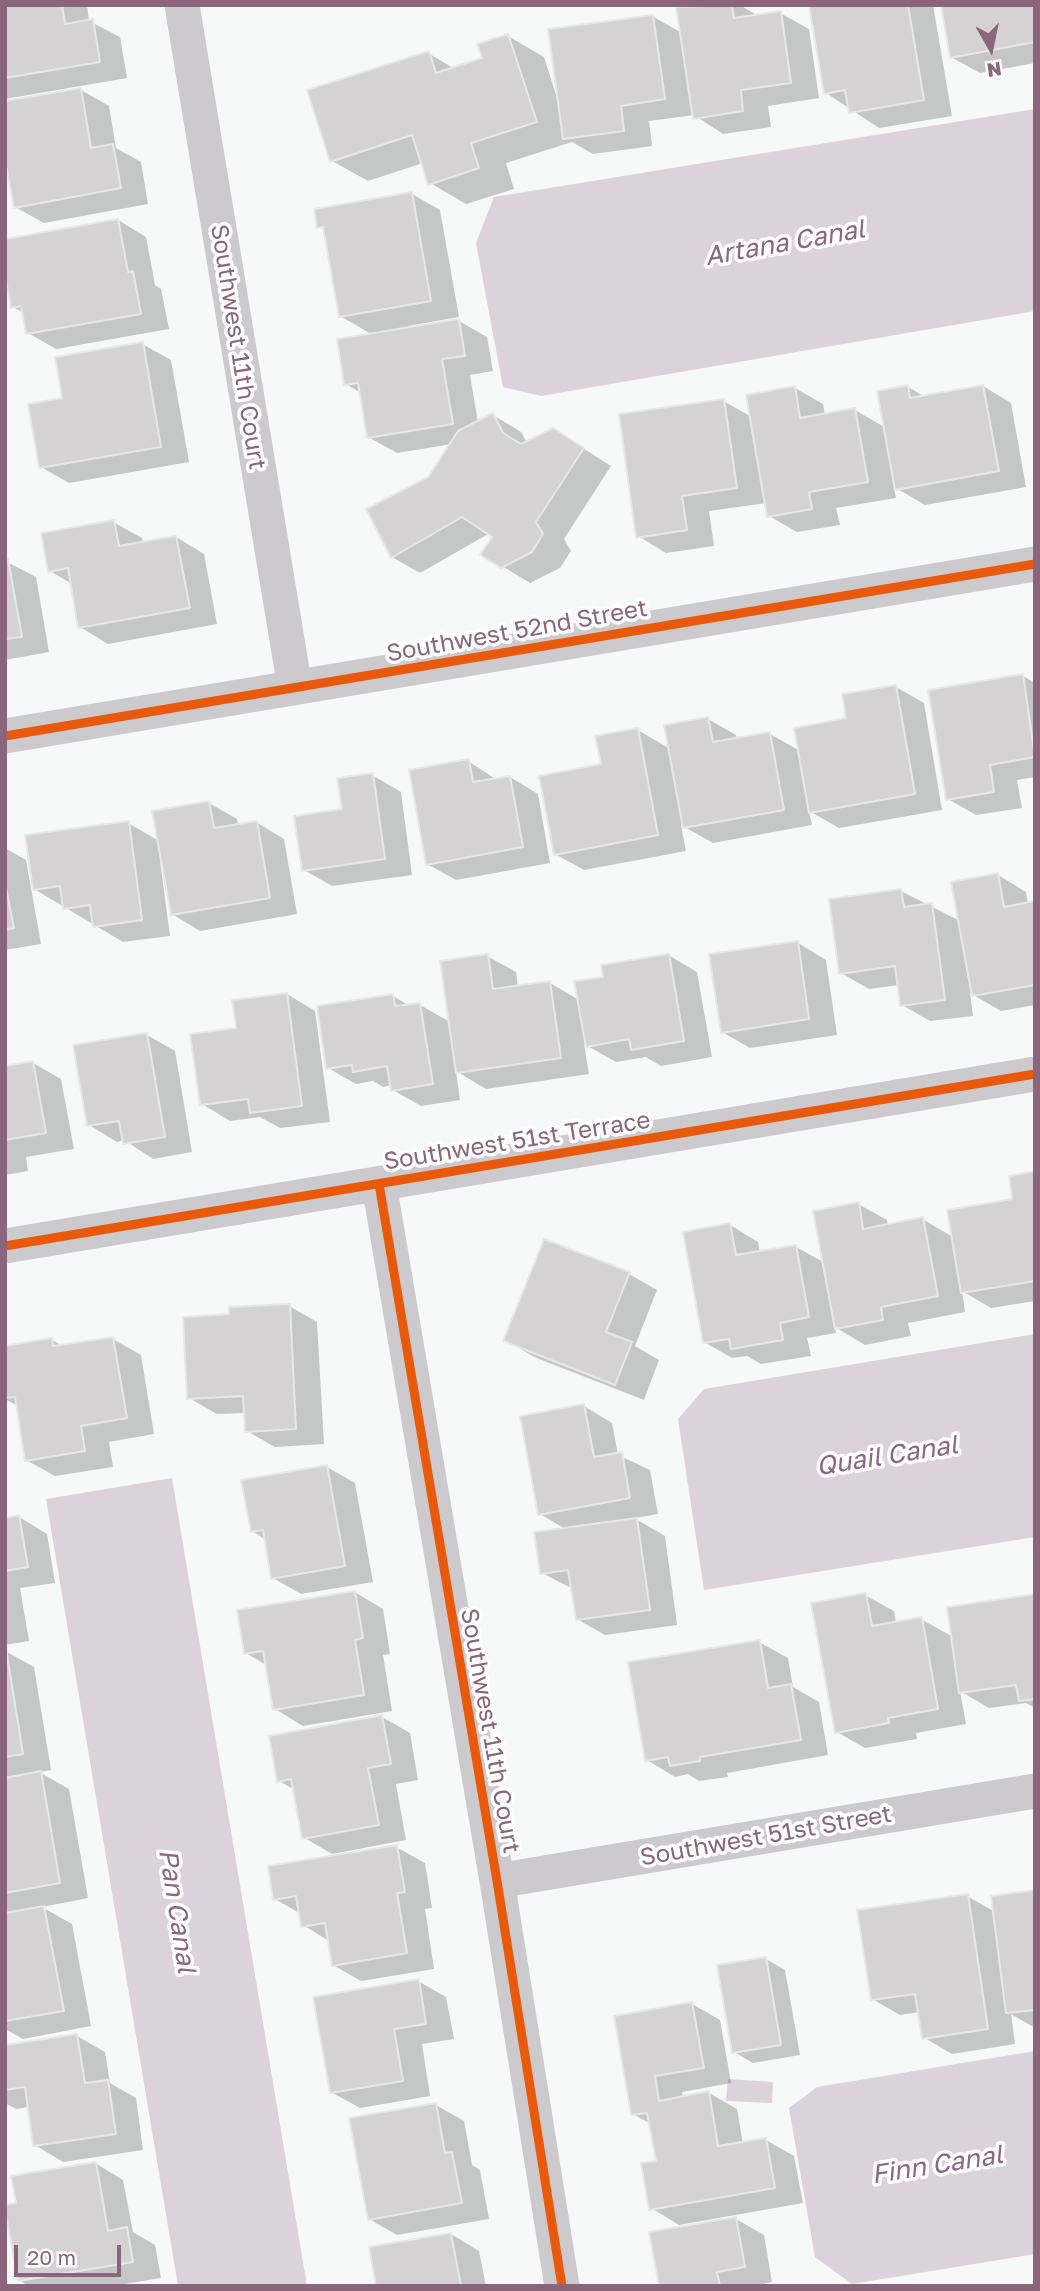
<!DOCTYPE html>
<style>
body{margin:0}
#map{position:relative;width:1040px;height:2291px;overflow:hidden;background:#f7f8f8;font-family:"Golos Text",sans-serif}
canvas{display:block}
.frame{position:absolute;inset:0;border:7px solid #8a657b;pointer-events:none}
.north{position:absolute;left:956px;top:14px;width:70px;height:70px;-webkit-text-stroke:5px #fff;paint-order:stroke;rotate:171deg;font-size:19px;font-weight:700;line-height:28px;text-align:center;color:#8a657b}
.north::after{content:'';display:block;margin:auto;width:24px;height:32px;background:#8a657b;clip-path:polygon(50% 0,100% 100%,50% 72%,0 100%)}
.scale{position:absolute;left:14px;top:2245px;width:107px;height:32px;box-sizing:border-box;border:4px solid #8a657b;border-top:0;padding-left:9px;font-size:21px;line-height:24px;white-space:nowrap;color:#8a657b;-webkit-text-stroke:5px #fff;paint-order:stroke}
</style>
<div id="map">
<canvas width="1040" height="2291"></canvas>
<div class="frame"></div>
<div class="north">N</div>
<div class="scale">20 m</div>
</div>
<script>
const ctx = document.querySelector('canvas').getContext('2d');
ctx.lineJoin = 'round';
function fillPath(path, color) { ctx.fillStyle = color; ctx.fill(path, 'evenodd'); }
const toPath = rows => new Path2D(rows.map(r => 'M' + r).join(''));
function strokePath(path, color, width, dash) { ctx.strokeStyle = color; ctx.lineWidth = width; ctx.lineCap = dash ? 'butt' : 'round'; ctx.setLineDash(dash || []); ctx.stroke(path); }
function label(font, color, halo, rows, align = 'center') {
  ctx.font = font + ' "Golos Text",sans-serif'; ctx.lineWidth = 7; ctx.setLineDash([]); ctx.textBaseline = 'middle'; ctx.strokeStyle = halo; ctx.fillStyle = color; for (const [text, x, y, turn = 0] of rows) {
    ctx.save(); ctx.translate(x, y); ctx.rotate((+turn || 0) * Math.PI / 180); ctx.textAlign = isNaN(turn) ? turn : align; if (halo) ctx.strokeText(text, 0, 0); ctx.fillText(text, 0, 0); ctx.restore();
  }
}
fillPath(toPath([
 [1035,109,1035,311,541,396,503,387,476,243,494,197],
 [1035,1334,1035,1537,704,1590,678,1419,704,1389],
 [172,1478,307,2286,178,2286,46,1499],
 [1035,2051,1035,2254,852,2284,815,2257,789,2108,817,2087],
 [728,2079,773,2082,772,2103,726,2101]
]), '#dcd2db');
fillPath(toPath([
 [5,5,87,5,89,21,120,37,127,78,5,99],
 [697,5,740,5,758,16,780,13,809,29,819,98,768,106,771,127,723,134,694,115,649,121,652,146,593,154,572,142,506,163,514,189,466,204,430,183,423,163,368,181,332,161,428,53,455,69,485,59,508,36,544,57,557,98,652,16,682,33,678,8],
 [811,5,933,5,952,116,879,128,826,93],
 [1035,5,1035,63,980,73,951,57],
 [81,90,109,106,116,148,141,162,148,204,44,223,15,207],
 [412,194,440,210,459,317,408,326,408,329,459,321,487,337,493,371,470,375,478,423,493,415,521,432,527,443,581,447,611,466,564,539,571,551,560,568,530,583,502,566,495,537,490,533,420,573,392,557,430,478,452,444,397,453,368,437,361,393,346,384,373,335,340,316,326,231,319,227],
 [118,220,146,237,155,285,161,289,169,329,56,349,28,333,24,313,13,307],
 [142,344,171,360,189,462,69,483,41,467,64,399],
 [983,386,1011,403,1026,487,925,505,894,487,896,498,836,508,840,525,797,532,769,516,767,503,709,511,714,546,666,553,638,536,723,401,752,417,795,388,823,404,825,415,855,410,886,428,908,387,925,397],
 [113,522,142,538,143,543,176,537,204,554,217,624,108,644,80,627,72,584,50,571],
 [5,561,36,577,49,652,5,660],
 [1023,676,1035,683,1035,777,1017,780,1022,808,976,815,948,799],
 [896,687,924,703,942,810,839,828,809,811,812,825,713,843,681,825,686,851,584,870,555,854,603,766,638,730,670,749,708,719,736,735,737,740,770,734,800,751],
 [468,761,497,780,510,777,538,794,550,863,456,880,427,864],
 [372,775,401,792,412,875,332,886,304,870],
 [209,803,237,819,238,825,256,822,284,839,297,914,200,931,172,914,163,861,160,861,170,936,123,942,34,889,128,823,159,841],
 [5,848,26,860,41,944,5,950],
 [998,875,1026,892,1028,904,1035,903,1035,1005,1001,1011,970,993,973,1016,930,1021,902,1005,899,985,869,989,841,973,901,891,960,921],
 [798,943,826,960,837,1035,750,1048,722,1032],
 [668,955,697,972,712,1057,661,1066,646,1057,616,1062,584,1044,589,1074,486,1089,456,1071,460,1100,421,1106,393,1090,392,1085,383,1087,373,1081,356,1084,328,1068,393,996,410,1006,420,1005,450,1022,487,956,516,972,518,988,550,983,579,1000,605,978],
 [287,994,315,1011,330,1122,280,1128,260,1117,230,1121,202,1104,238,1030],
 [147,1035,175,1051,192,1152,153,1159,124,1140,117,1142,89,1125],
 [33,1063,61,1079,74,1149,26,1157,28,1171,5,1175,5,1067],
 [1035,1173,1035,1301,991,1308,962,1291,965,1312,908,1323,911,1336,865,1345,835,1327,836,1333,807,1338,811,1356,761,1364,747,1356,732,1358,704,1342,730,1225,758,1242,760,1253,796,1247,825,1263,858,1204,887,1220,888,1226,922,1219,953,1237,1014,1200],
 [629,1274,657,1290,635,1346,659,1360,644,1400,534,1357,506,1340],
 [289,1306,317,1322,324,1444,275,1447,247,1431,246,1413,217,1414,189,1398,231,1316],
 [113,1339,141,1355,154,1434,109,1442,113,1467,55,1476,26,1460,18,1406,5,1399,5,1348,52,1340,63,1346],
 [584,1406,612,1423,618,1455,650,1470,658,1514,634,1518,665,1536,677,1625,605,1635,577,1619,573,1589,542,1573,567,1530,540,1514],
 [327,1467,355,1483,373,1582,301,1594,273,1578,266,1540,252,1531],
 [19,1517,47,1534,55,1583,20,1588,29,1641,5,1645,5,1519],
 [355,1592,383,1609,390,1654,383,1655,392,1711,303,1726,275,1709,268,1666,246,1653],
 [865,1595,894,1611,896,1623,921,1619,953,1637,1035,1596,1035,1708,1026,1703,989,1708,960,1691,966,1724,916,1733,917,1739,865,1748,837,1732],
 [759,1642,788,1658,793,1687,819,1702,828,1755,727,1773,728,1777,699,1781,688,1774,675,1777,647,1760],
 [5,1651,34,1667,51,1770,39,1772,69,1789,88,1898,42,1907,72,1924,91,2026,23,2039,5,2029],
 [382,1717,410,1733,418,1780,396,1784,406,1840,332,1854,303,1837,295,1790,279,1781],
 [396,1847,425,1863,432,1908,425,1909,434,1969,361,1981,333,1965,329,1941,303,1925,301,1914,275,1899],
 [1035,1892,1035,2028,1011,2014,1015,2044,952,2054,923,2037,920,2012,900,2015,872,1999,967,1896,995,1912],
 [766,1959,785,1970,800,2055,753,2063,734,2052],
 [418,1981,446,1997,454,2039,422,2044,430,2096,360,2108,331,2092],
 [692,2004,720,2020,731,2083,682,2092,683,2098,709,2093,737,2109,743,2144,766,2140,794,2156,803,2203,679,2225,651,2208,658,2162,651,2124,633,2114],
 [77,2036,105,2052,110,2083,136,2098,143,2150,63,2162,35,2145,29,2107,16,2109,5,2103,5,2047],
 [436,2105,464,2121,472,2165,480,2170,489,2219,397,2235,369,2219],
 [95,2163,123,2180,133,2232,155,2245,161,2278,113,2286,29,2286,19,2280,18,2204],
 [736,2219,764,2235,772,2282,753,2286,661,2286],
 [451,2234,479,2251,486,2286,378,2286]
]), '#0003');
const building = toPath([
 [5,5,62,5,65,24,93,19,100,62,5,78,5,5],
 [732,5,734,18,781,11,791,83,741,90,743,111,693,119,676,7,732,5],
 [809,5,908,5,924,100,849,113,845,90,824,94,809,5],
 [941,5,1035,5,1035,42,950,58,941,5],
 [653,15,665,99,621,106,624,131,563,139,548,29,653,15],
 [508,34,537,122,471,143,479,168,428,185,412,135,330,162,307,90,429,51,436,73,482,58,477,44,508,34],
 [81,88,91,148,113,144,121,188,14,208,5,160,5,101,81,88],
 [412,192,431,301,339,317,323,227,317,228,314,209,412,192],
 [118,219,128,272,133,271,141,314,26,334,21,306,11,308,5,274,5,239,118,219],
 [459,319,465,356,442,359,453,424,367,438,358,383,344,385,337,339,459,319],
 [143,342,161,447,39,468,28,404,62,398,55,357,143,342],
 [908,385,910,398,983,385,999,471,895,490,877,391,908,385],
 [795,386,800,418,855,408,868,482,809,492,812,509,767,517,746,395,795,386],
 [724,399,737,488,682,496,687,530,636,538,619,414,724,399],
 [493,413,503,433,521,444,553,428,584,448,536,522,543,534,532,552,501,568,480,555,492,537,462,517,391,558,366,509,428,477,458,431,493,413],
 [114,520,119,546,176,536,190,608,78,628,68,568,48,572,41,533,114,520],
 [5,559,8,559,22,637,5,639,5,559],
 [1023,674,1035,757,990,765,994,792,946,800,928,690,1023,674],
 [896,685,915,794,809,813,794,728,846,718,842,694,896,685],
 [708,717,713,742,770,732,784,810,683,828,664,725,708,717],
 [638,728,658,835,554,855,539,776,601,764,595,736,638,728],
 [469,759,473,782,510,776,523,847,426,865,409,770,469,759],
 [373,773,385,859,302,871,294,816,342,809,337,778,373,773],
 [209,801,214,828,257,821,270,898,171,915,152,811,209,801],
 [129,821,142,920,93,927,90,905,63,909,60,886,33,890,25,835,129,821],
 [998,873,1004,907,1035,901,1035,985,972,996,951,882,998,873],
 [5,883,14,928,5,930,5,883],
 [901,889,904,907,932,903,945,1000,900,1006,895,966,839,974,829,899,901,889],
 [798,941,809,1019,721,1033,709,954,798,941],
 [488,954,493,989,550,981,561,1058,456,1073,440,961,488,954],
 [669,954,684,1041,631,1050,629,1039,586,1047,574,981,603,977,601,965,669,954],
 [287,993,302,1106,250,1113,248,1099,200,1105,190,1034,236,1028,232,1000,287,993],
 [393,994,395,1006,420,1003,433,1084,391,1091,387,1066,353,1072,352,1065,326,1069,317,1006,393,994],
 [147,1033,165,1137,123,1144,119,1121,87,1126,73,1045,147,1033],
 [33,1061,46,1133,5,1140,5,1066,33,1061],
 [1035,1171,1035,1281,961,1293,947,1210,1012,1199,1009,1176,1035,1171],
 [859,1202,863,1229,923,1217,938,1296,881,1307,883,1320,835,1329,813,1211,859,1202],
 [730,1223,736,1255,796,1245,809,1317,780,1323,783,1340,731,1349,729,1339,703,1343,683,1232,730,1223],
 [544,1239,630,1272,606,1332,632,1342,615,1385,503,1341,544,1239],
 [290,1304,296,1429,245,1432,243,1396,187,1399,183,1317,229,1314,229,1307,290,1304],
 [113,1337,127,1418,81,1426,85,1451,25,1461,15,1397,5,1398,5,1346,52,1338,53,1346,113,1337],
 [584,1404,594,1457,622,1452,630,1498,538,1515,520,1416,584,1404],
 [327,1465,345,1566,271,1579,263,1530,251,1532,241,1480,327,1465],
 [19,1515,28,1567,5,1571,5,1518,19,1515],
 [637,1518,650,1610,576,1620,568,1570,540,1574,534,1532,637,1518],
 [355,1591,363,1638,355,1640,364,1695,273,1710,263,1651,244,1654,237,1610,355,1591],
 [866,1593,872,1626,922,1617,938,1709,888,1718,889,1723,835,1733,811,1603,866,1593],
 [1035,1594,1035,1699,1019,1701,1016,1685,959,1693,947,1607,1035,1594],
 [760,1640,768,1688,791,1684,801,1740,700,1757,700,1761,670,1766,668,1757,645,1761,628,1662,760,1640],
 [6,1649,23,1754,5,1757,5,1649,6,1649],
 [382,1715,391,1764,368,1768,379,1825,302,1839,291,1779,277,1782,269,1736,382,1715],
 [41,1771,60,1883,5,1893,5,1778,41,1771],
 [397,1845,405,1892,397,1893,407,1953,332,1966,325,1923,301,1927,296,1896,273,1900,268,1866,397,1845],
 [1035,1890,1035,2010,1006,2013,991,1896,1035,1890],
 [968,1894,988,2029,922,2039,915,1994,871,2000,857,1910,968,1894],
 [44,1906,64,2011,5,2021,5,1913,44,1906],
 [766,1957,781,2045,732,2053,717,1965,766,1957],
 [419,1979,426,2024,394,2029,403,2081,330,2093,313,1997,419,1979],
 [692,2002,704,2068,655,2076,659,2101,709,2091,718,2146,766,2138,775,2188,649,2210,641,2163,656,2161,647,2113,631,2115,614,2016,692,2002],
 [77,2034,85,2083,108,2080,116,2134,33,2146,25,2087,5,2090,5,2045,77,2034],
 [436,2103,445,2153,452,2152,462,2203,368,2220,349,2118,436,2103],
 [96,2162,108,2231,127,2227,133,2262,18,2281,5,2209,5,2205,16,2203,11,2176,96,2162],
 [736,2217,745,2267,717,2272,720,2286,659,2286,649,2232,736,2217],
 [451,2233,461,2286,376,2286,369,2247,451,2233]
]);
fillPath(building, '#d5d2d4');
strokePath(building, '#e6e8e8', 2);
strokePath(toPath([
 [182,5,295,688],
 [5,736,1035,564],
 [379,1184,497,1881,562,2286],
 [5,1246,1035,1074],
 [497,1881,1035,1791]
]), '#cccacc', 35);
strokePath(toPath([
 [5,736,1035,564],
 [379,1184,497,1881,562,2286],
 [5,1246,1035,1074]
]), '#e8590c', 9);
label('24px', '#8a657b', '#fff', [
 ["Southwest 11th Court",238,347,81],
 ["Southwest 52nd Street",517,631,-10],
 ["Southwest 51st Terrace",517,1141,-9],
 ["Southwest 11th Court",490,1731,80],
 ["Southwest 51st Street",766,1836,-10]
]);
label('italic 26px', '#8c6684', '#fff', [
 ["Artana Canal",785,243,-10],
 ["Quail Canal",887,1456,-9],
 ["Pan Canal",177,1911,81],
 ["Finn Canal",937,2165,-9]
]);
</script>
